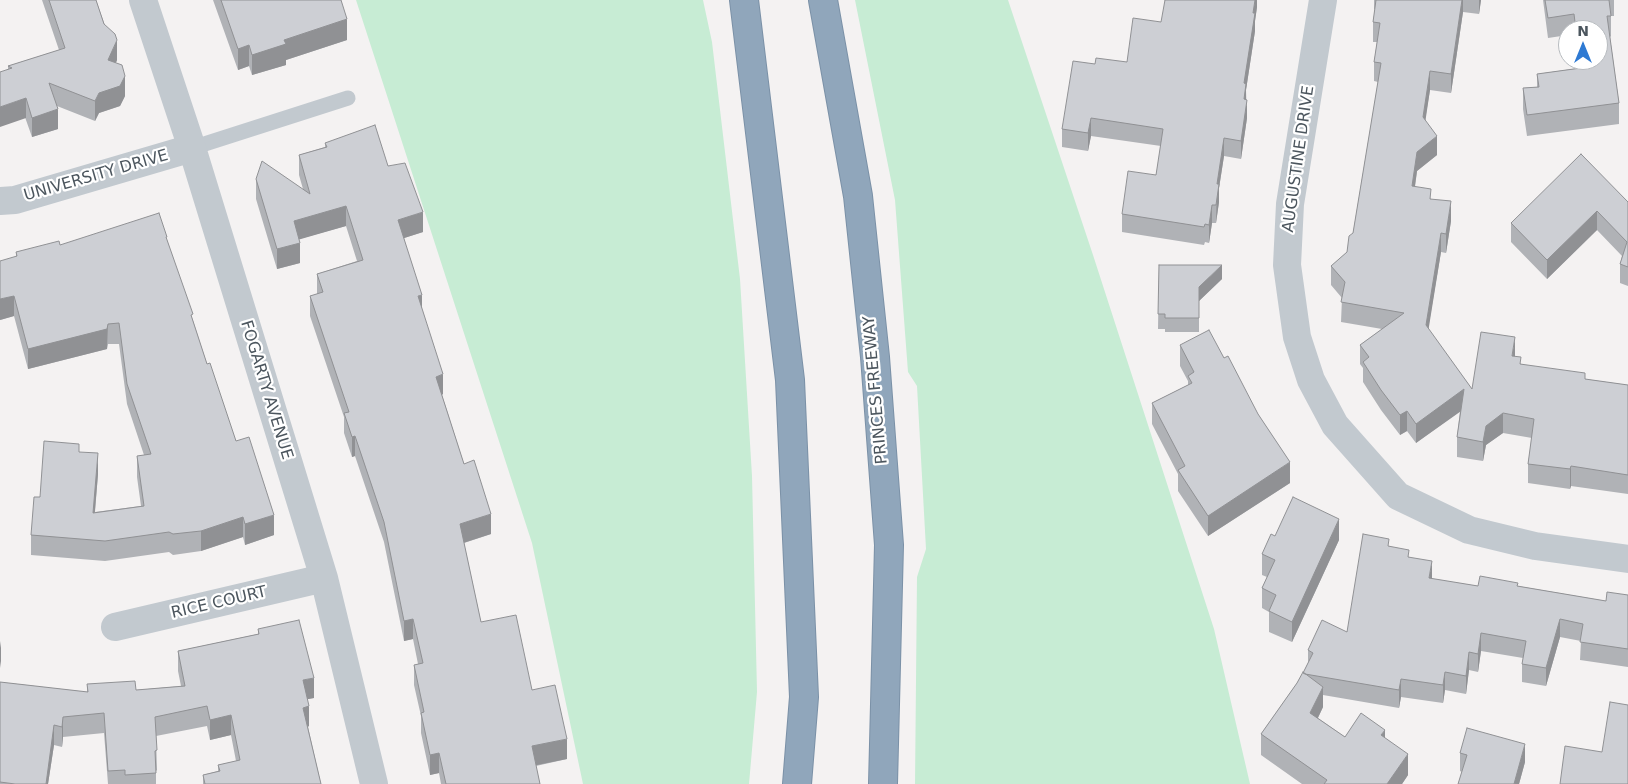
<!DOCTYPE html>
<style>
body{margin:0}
#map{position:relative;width:1628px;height:784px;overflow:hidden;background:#f4f2f2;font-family:"DejaVu Sans",sans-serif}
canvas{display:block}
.north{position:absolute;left:1558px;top:20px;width:50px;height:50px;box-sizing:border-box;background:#fff;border:1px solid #b7bbbf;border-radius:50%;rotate:0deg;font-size:14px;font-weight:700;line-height:20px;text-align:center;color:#4c565e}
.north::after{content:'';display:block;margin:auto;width:18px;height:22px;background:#2e7ad3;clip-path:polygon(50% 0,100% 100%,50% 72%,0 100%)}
</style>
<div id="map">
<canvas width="1628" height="784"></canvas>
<div class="north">N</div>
</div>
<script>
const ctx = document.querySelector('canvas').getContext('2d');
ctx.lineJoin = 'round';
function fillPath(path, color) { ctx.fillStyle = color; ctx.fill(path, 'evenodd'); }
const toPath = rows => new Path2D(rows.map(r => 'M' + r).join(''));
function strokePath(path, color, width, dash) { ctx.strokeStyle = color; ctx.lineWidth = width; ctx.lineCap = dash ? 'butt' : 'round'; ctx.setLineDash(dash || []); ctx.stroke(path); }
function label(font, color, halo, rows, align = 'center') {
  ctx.font = font + ' "DejaVu Sans",sans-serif'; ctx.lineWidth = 4.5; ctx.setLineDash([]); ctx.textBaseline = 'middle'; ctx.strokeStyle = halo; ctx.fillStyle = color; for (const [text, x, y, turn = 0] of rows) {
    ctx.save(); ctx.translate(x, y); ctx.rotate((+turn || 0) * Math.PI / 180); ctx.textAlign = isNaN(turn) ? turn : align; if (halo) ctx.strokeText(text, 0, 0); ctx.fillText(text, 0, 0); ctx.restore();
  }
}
fillPath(toPath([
 [356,0,703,0,712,42,740,279,752,476,757,692,749,784,583,784,532,543],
 [855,0,1008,0,1093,255,1214,629,1250,784,915,784,917,577,926,549,917,386,908,372,895,200]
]), '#c7ecd4');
const highway = toPath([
 [744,0,790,380,804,697,797,784],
 [823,0,858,196,875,357,889,545,883,784]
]);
strokePath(highway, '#7b91a7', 30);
strokePath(toPath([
 [192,148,348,98]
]), '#c2c9cf', 15);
strokePath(toPath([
 [143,0,192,148,324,578,374,784],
 [1323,0,1290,204,1287,265,1297,337,1311,380,1335,425,1398,496,1469,530,1535,546,1628,559],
 [0,201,15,200,192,148],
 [115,627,324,578]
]), '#c2c9cf', 28);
strokePath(highway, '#90a6bb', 28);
fillPath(toPath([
 [42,0,96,0,117,60,116,63,125,96,120,106,99,113,95,121,57,106,58,129,32,137,8,69,8,66,59,50],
 [213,0,341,0,347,40,286,60,286,65,252,75,249,66,238,70],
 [1257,0,1257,7,1255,21,1255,31,1246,90,1247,118,1241,159,1224,156,1219,188,1219,202,1216,223,1212,223,1209,243,1205,242,1204,245,1122,232,1122,214,1156,175,1161,146,1091,136,1088,151,1062,147,1062,129,1095,64,1127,62,1161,22],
 [1374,0,1481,0,1479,14,1463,12,1451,93,1430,90,1425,120,1437,155,1417,171,1415,187,1431,199,1451,221,1446,253,1441,252,1428,329,1472,389,1515,357,1521,364,1585,379,1628,385,1628,494,1571,486,1570,489,1528,483,1528,464,1532,438,1503,433,1486,445,1483,461,1457,457,1457,437,1460,411,1416,443,1407,431,1400,435,1381,410,1363,382,1363,368,1360,364,1360,345,1382,329,1341,322,1342,298,1331,285,1331,266,1347,252,1353,233,1378,82,1374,81,1374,62,1377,42,1373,42,1373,22,1375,9,1374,9],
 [1543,0,1614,0,1614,16,1611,16,1611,36,1610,37,1619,103,1619,124,1527,136,1523,109,1523,88,1537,87,1537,74,1579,68,1578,60,1598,60,1598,30,1568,30,1568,35,1548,38],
 [325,143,388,166,423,232,404,238,443,394,442,395,464,464,491,534,464,543,481,622,532,690,567,759,536,766,540,784,441,784,439,773,430,775,421,733,421,716,414,685,414,665,418,664,413,639,404,641,384,542,355,456,352,457,344,433,344,417,310,316,310,296,317,294,317,274,357,261,346,226,299,239,300,263,277,269,256,199,256,179,303,189,299,175,299,155,325,147],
 [1628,202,1628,286,1620,283,1620,264,1622,256,1597,230,1547,279,1511,242,1511,223],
 [167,240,207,364,236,441,274,535,245,545,243,537,201,551,173,555,169,552,105,561,31,555,31,535,40,497,79,452,98,474,95,512,141,506,137,477,137,456,144,455,127,404,119,344,108,344,107,349,28,369,14,316,0,320,16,257,16,252,60,245],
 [1159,265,1222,279,1199,301,1199,332,1165,332,1165,329,1158,329],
 [1180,345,1224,358,1290,483,1208,536,1178,491,1178,474,1152,424,1152,403,1188,385,1188,381,1180,366],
 [1275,536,1339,540,1292,642,1269,632,1269,612,1262,608,1262,588,1267,577,1262,575,1262,554],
 [1389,546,1409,557,1432,579,1478,586,1518,586,1606,601,1628,595,1628,667,1580,660,1581,641,1560,637,1546,686,1522,682,1522,664,1523,658,1481,651,1478,672,1469,670,1466,694,1445,690,1443,703,1401,697,1399,708,1323,695,1323,707,1318,718,1345,737,1385,738,1408,775,1402,784,1302,784,1261,755,1261,734,1297,683,1303,673,1308,663,1308,650,1347,632],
 [258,629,314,698,307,699,309,726,308,727,321,784,203,784,203,775,218,771,218,765,236,761,231,735,210,740,207,726,156,736,157,770,156,771,156,784,108,784,104,733,63,737,62,747,54,745,48,784,0,784,0,682,87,692,87,684,136,690,181,686,178,671,178,651,258,634],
 [1460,753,1525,762,1519,784,1458,784,1462,772,1460,771]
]), '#b0b2b6');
fillPath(toPath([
 [1255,0,1257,0,1257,7,1255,21,1255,31,1246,90,1246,101,1244,117,1244,83,1253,13],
 [1462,0,1463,0,1463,12,1451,93,1451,74],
 [1479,0,1481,0,1479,14],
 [347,19,347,40,286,60,286,65,252,75,252,55,284,40],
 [117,40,117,60,108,80,108,60],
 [249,45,249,66,238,70,238,49],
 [1430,71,1430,90,1423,137,1423,117],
 [125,76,125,96,120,106,99,113,95,121,95,101,99,93],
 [26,98,26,118,0,127,0,107],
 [1247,100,1247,118,1241,159,1241,141],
 [58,109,58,129,32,137,32,118],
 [1091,118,1091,136,1088,151,1088,133],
 [1437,136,1437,155,1417,171,1412,206,1412,186,1417,152],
 [1224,138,1224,156,1219,188,1219,202,1216,223,1217,184],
 [1451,201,1451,221,1446,253,1446,234],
 [1212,205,1212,223,1209,243,1209,225],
 [346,206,346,226,294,241,294,221],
 [1597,211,1597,230,1547,279,1547,260],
 [423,212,423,232,398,240,398,220],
 [1441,233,1441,252,1426,345,1426,325],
 [300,243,300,263,277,269,277,249],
 [1222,265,1222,279,1199,301,1199,332,1199,287],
 [422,295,422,315,418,296],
 [14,296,14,316,0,320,0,299],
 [108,324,107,349,28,369,28,349],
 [1515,337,1515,357,1512,356],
 [443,374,443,394,436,397,436,377],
 [1464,389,1464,409,1416,443,1416,424],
 [1407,411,1407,431,1400,435,1400,415],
 [1503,413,1503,433,1486,445,1483,461,1483,442,1486,426],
 [355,436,355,456,352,457,352,437],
 [98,453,98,474,93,533,93,513],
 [1290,462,1290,483,1208,536,1208,516],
 [1571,466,1571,486,1570,489,1570,469],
 [491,514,491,534,460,544,460,524],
 [274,515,274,535,245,545,245,524],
 [243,517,243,537,201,551,201,531],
 [1339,519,1339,540,1292,642,1292,622],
 [1432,561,1432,579,1429,578],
 [413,619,413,639,404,641,404,621],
 [1560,619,1560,637,1546,686,1546,668],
 [1481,633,1481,651,1478,672,1478,654],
 [1,641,1,661,0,668,0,648],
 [1469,652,1469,670,1466,694,1466,676],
 [1445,672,1445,690,1443,703,1443,685],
 [314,678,314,698,303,700,303,680],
 [1401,679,1401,697,1399,708,1399,690],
 [1323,687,1323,707,1310,734,1310,713],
 [309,706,309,726,303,728,303,708],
 [231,715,231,735,210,740,210,720],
 [63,717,63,737,62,747,62,727],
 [54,725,54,745,48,784,46,784],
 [1385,730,1385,750,1381,735],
 [567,739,567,759,532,766,532,746],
 [1525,744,1525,762,1519,784,1514,784],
 [439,753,439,773,430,775,430,755],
 [1408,754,1408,775,1402,784,1387,784]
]), '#909194');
const building = toPath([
 [49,0,96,0,104,24,115,34,117,40,108,60,122,65,125,76,120,86,99,93,95,101,49,83,58,109,32,118,26,98,0,107,0,72,12,68,8,66,65,48,49,0],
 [221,0,341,0,347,19,284,40,286,44,252,55,249,45,238,49,221,0],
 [1165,0,1255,0,1253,13,1255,13,1244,83,1246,84,1244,99,1247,100,1241,141,1224,138,1217,184,1219,184,1216,205,1212,205,1209,225,1205,224,1204,227,1122,214,1128,171,1156,175,1163,129,1091,118,1088,133,1062,129,1073,61,1095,64,1096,58,1127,62,1133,18,1161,22,1165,0],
 [1376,0,1462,0,1451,74,1430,71,1423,117,1437,136,1417,152,1412,186,1431,189,1430,199,1451,201,1446,234,1441,233,1426,325,1472,389,1481,332,1515,337,1512,356,1521,357,1520,364,1585,373,1585,379,1628,385,1628,475,1571,466,1570,469,1528,464,1534,419,1503,413,1486,426,1483,442,1457,437,1464,389,1416,424,1407,411,1400,415,1381,390,1363,362,1369,357,1360,345,1404,313,1341,302,1345,282,1331,266,1347,252,1349,236,1353,233,1381,63,1374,62,1380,23,1373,22,1376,0],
 [1545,0,1609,0,1611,16,1607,16,1619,103,1527,115,1523,88,1539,87,1537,74,1581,68,1580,60,1598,60,1598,30,1576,30,1574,14,1548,18,1545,0],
 [375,125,388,166,405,163,423,212,398,220,422,295,418,296,443,374,436,377,464,464,474,460,491,514,460,524,481,622,516,615,532,690,555,685,567,739,532,746,540,784,446,784,439,753,430,755,421,713,424,712,414,665,423,663,413,619,404,621,384,522,355,436,352,437,344,413,349,412,310,296,323,292,317,274,363,260,346,206,294,221,300,243,277,249,256,179,262,161,310,194,299,155,327,147,325,143,375,125],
 [1581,154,1628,202,1628,267,1620,264,1627,242,1597,211,1547,260,1511,223,1581,154],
 [159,213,167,237,166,237,193,314,191,315,207,364,210,363,236,441,249,437,274,515,245,524,243,517,201,531,173,534,169,532,105,541,31,535,34,497,40,497,44,441,79,444,79,452,98,453,93,513,144,506,137,456,151,454,127,384,119,323,108,324,107,329,28,349,14,296,0,299,0,261,17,256,16,252,59,241,60,245,159,213],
 [1159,265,1222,265,1199,287,1199,318,1165,318,1165,314,1158,314,1159,265],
 [1209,330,1224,358,1228,356,1258,414,1290,462,1208,516,1178,470,1185,466,1152,403,1192,383,1188,376,1194,372,1180,345,1209,330],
 [1293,497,1339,519,1292,622,1269,611,1276,595,1262,588,1275,560,1262,554,1271,534,1275,536,1293,497],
 [1363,534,1389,539,1388,546,1409,550,1408,557,1432,561,1429,578,1478,586,1480,576,1518,583,1517,586,1606,601,1607,592,1628,595,1628,649,1580,642,1583,624,1560,619,1546,668,1522,664,1526,641,1481,633,1478,654,1469,652,1466,676,1445,672,1443,685,1401,679,1399,690,1305,674,1303,673,1313,653,1308,650,1322,620,1347,632,1363,534],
 [299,620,314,678,303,680,309,706,303,708,321,784,205,784,203,775,220,771,218,765,240,760,231,715,210,720,207,706,155,717,157,750,155,751,156,773,125,775,125,770,108,771,104,713,63,717,62,727,54,725,46,784,15,784,0,782,0,682,88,692,87,684,135,681,136,690,185,686,178,651,259,634,258,629,299,620],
 [1303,672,1323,687,1310,713,1345,737,1361,713,1385,730,1381,735,1408,754,1387,784,1324,784,1327,780,1261,734,1297,683,1303,672],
 [1610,702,1628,705,1628,784,1560,784,1565,746,1602,752,1610,702],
 [1467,728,1525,744,1514,784,1458,784,1467,755,1460,753,1467,728]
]);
fillPath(building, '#cdcfd4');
strokePath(building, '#909194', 1);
label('16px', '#4c565e', '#fff', [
 ["AUGUSTINE DRIVE",1299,159,-82],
 ["UNIVERSITY DRIVE",96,176,-16],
 ["FOGARTY AVENUE",266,390,73],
 ["PRINCES FREEWAY",876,390,-95],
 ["RICE COURT",219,603,-13]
]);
</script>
